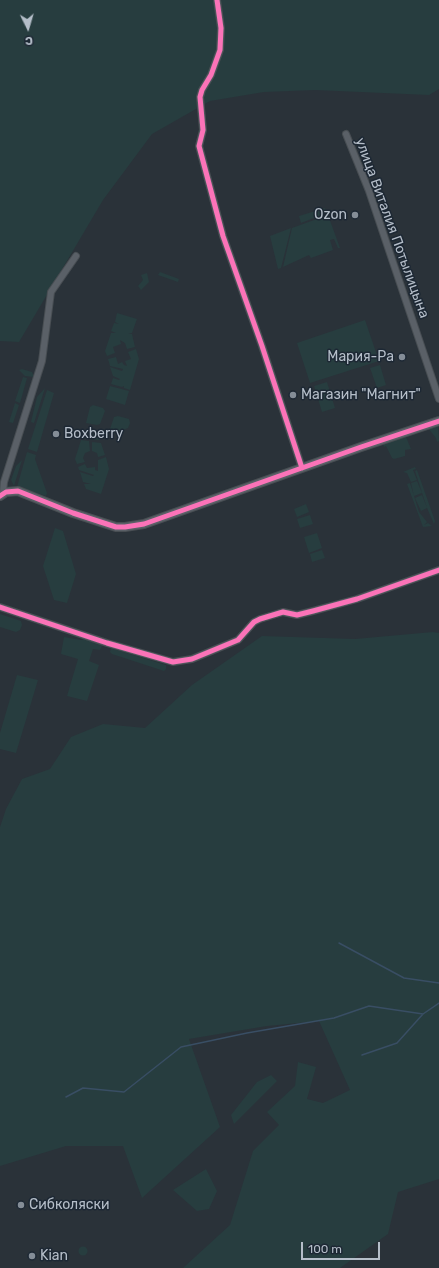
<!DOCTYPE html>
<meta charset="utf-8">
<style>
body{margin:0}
#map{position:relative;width:439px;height:1268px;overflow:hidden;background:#2a3239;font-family:Rubik,sans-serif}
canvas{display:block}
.north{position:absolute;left:8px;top:8px;width:40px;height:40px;-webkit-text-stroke:3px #1d2834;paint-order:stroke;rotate:175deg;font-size:11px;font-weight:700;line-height:16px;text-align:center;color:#b5bec9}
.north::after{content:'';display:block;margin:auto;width:14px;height:18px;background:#b5bec9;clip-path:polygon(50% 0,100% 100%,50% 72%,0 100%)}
.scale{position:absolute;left:301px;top:1242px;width:79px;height:18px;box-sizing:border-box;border:2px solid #b5bec9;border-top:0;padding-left:5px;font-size:12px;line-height:14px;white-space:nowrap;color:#b5bec9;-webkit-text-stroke:3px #1d2834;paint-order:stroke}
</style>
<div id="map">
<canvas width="439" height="1268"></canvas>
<div class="north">С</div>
<div class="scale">100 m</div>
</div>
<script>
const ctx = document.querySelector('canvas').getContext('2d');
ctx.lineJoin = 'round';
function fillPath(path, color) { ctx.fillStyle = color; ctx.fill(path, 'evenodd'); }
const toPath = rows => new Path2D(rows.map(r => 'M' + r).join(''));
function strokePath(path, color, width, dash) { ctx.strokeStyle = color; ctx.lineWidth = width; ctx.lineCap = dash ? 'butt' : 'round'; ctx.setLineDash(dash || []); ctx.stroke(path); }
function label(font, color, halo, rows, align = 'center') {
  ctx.font = font + ' Rubik,sans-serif'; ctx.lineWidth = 3; ctx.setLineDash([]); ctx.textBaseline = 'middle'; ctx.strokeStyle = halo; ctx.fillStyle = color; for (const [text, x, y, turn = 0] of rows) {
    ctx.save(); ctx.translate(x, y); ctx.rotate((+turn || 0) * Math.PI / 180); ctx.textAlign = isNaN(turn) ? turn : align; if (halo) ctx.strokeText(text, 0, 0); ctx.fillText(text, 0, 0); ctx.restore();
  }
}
fillPath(toPath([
 [0,0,439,0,439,89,429,95,315,90,264,92,210,101,152,134,103,200,19,342,0,341],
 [325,208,327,213,301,223,299,216],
 [328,215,340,248,338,248,334,239,330,240,333,250,311,258,309,255,283,267,292,228],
 [291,228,281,268,278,269,270,236],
 [160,272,179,279,178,282,158,275],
 [147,273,149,282,141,290,138,286,143,280,141,275],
 [117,313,137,319,132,333,128,333,132,334,135,347,127,349,125,343,120,340,121,344,113,347,115,353,107,356,105,351,111,333,116,333,111,331,114,323,119,324,115,322],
 [365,320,379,361,310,383,297,343],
 [136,349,139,359,130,390,124,388,124,386,122,387,111,384,113,378,119,380,120,379,113,376,110,367,122,371,123,369,110,366,108,359,116,357,118,364,122,362,124,365,127,366,125,361,131,359,128,352],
 [380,365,386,385,377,388,370,368],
 [22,369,32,372,34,377,25,376,19,370],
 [23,377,27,378,20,403,15,401],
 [327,382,335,408,322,412,314,386],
 [110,386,129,391,125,405,106,399],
 [45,388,34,423,31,422,37,397],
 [47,390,54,393,37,452,28,449],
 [15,403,19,405,13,423,9,422],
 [93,405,103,408,105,411,100,424,97,425,86,423,90,407],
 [118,416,129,419,130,423,128,428,113,434,110,429,114,417],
 [438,425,439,441,437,442,436,438,428,428],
 [83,433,98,434,100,440,82,438],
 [406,437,411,449,405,450,405,456,394,459,392,458,386,446,384,447,383,444],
 [81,440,89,441,90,451,85,453,83,458,85,462,77,464,75,459],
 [92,442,101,443,105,455,98,457,97,453,92,451],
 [27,452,36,455,35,459,47,493,46,496,17,487],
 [106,457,109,469,101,494,86,489,84,484,91,484,83,482,80,472,93,476,94,475,79,470,78,467,85,464,87,468,95,467,95,470,98,471,98,460],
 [22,460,14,486,11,480,16,466],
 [415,467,416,469,413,470,417,480,411,482,407,473,403,472],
 [417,470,435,521,434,524,427,508,421,511,415,498,422,495,427,508,415,471],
 [417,481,422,493,414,496,411,483],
 [410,483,419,512,427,522,424,525,428,523,432,526,423,527,407,484],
 [306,504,309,512,297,517,294,509],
 [310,515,313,524,300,528,297,519],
 [55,528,63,531,76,574,67,603,54,600,43,566],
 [317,533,322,548,309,553,304,537],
 [322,550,325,558,312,562,310,554],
 [0,614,21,621,22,625,20,630,16,632,0,627],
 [433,632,439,633,439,1179,398,1192,388,1234,340,1268,183,1268,230,1225,253,1151,279,1125,267,1112,295,1086,298,1062,316,1067,307,1099,323,1103,350,1090,319,1021,267,1026,189,1039,220,1127,142,1198,123,1146,66,1146,0,1166,0,827,6,809,22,779,50,769,71,737,103,724,145,728,192,685,262,636,355,639],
 [64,637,81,640,84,639,101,644,102,646,100,650,93,649,89,661,99,665,87,701,67,696,78,659,61,654],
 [111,648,166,665,166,669,164,671,112,654,110,652],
 [17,675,38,680,16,753,0,749,0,733],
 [271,1075,277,1081,234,1124,231,1115,257,1082],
 [206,1169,217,1191,209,1209,197,1211,173,1190],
 '78.5 1251a4.5 4.5 0 1 1 9 0a4.5 4.5 0 1 1-9 0Z'
]), '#273d3f');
strokePath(toPath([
 [339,943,404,978,439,983],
 [362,1055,397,1043,423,1014,439,1003],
 [66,1097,83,1088,124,1092,181,1047,247,1033,334,1018,369,1006,423,1014]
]), '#394e64', 1.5);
const minor = toPath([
 [217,0,221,28,220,50,211,75,202,90,200,97,203,130,199,146,223,236,262,346,302,468],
 [346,134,369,191,439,399],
 [3,493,4,482,42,361,51,292,76,256],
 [0,607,107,643,173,662,192,659,238,640,254,622,260,619,283,612,297,615,313,611,357,599,439,570]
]);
const tertiary = toPath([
 [0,496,6,492,18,491,73,513,116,527,125,527,144,524,361,447,439,421]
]);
strokePath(minor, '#484e53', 8);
strokePath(tertiary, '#484e53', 10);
strokePath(minor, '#5a6067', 6);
strokePath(tertiary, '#5a6067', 8);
strokePath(toPath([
 [217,0,221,28,220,50,211,75,202,90,200,97,203,130,199,146,223,236,262,346,302,468],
 [0,496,6,492,18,491,73,513,116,527,125,527,144,524,361,447,439,421],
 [0,607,107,643,173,662,192,659,238,640,254,622,260,619,283,612,297,615,313,611,357,599,439,570]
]), '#fb73b8', 5);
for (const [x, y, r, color] of [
 [355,215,4,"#848d97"],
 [402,357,4,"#848d97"],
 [293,395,4,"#848d97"],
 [56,434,4,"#848d97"],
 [21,1205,4,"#848d97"],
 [32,1256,4,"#848d97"]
]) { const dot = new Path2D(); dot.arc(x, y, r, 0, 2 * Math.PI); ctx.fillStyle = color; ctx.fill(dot); strokePath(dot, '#1d2834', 1.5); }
label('14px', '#b5bec9', '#1d2834', [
 ["Ozon",347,215,"right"],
 ["Мария-Ра",394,357,"right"],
 ["Магазин \"Магнит\"",301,395],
 ["Boxberry",64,434],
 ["Сибколяски",29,1205],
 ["Kian",40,1256]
], 'left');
label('14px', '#b5bec9', '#1d2834', [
 ["улица Виталия Потылицына",392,228,70]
]);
</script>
